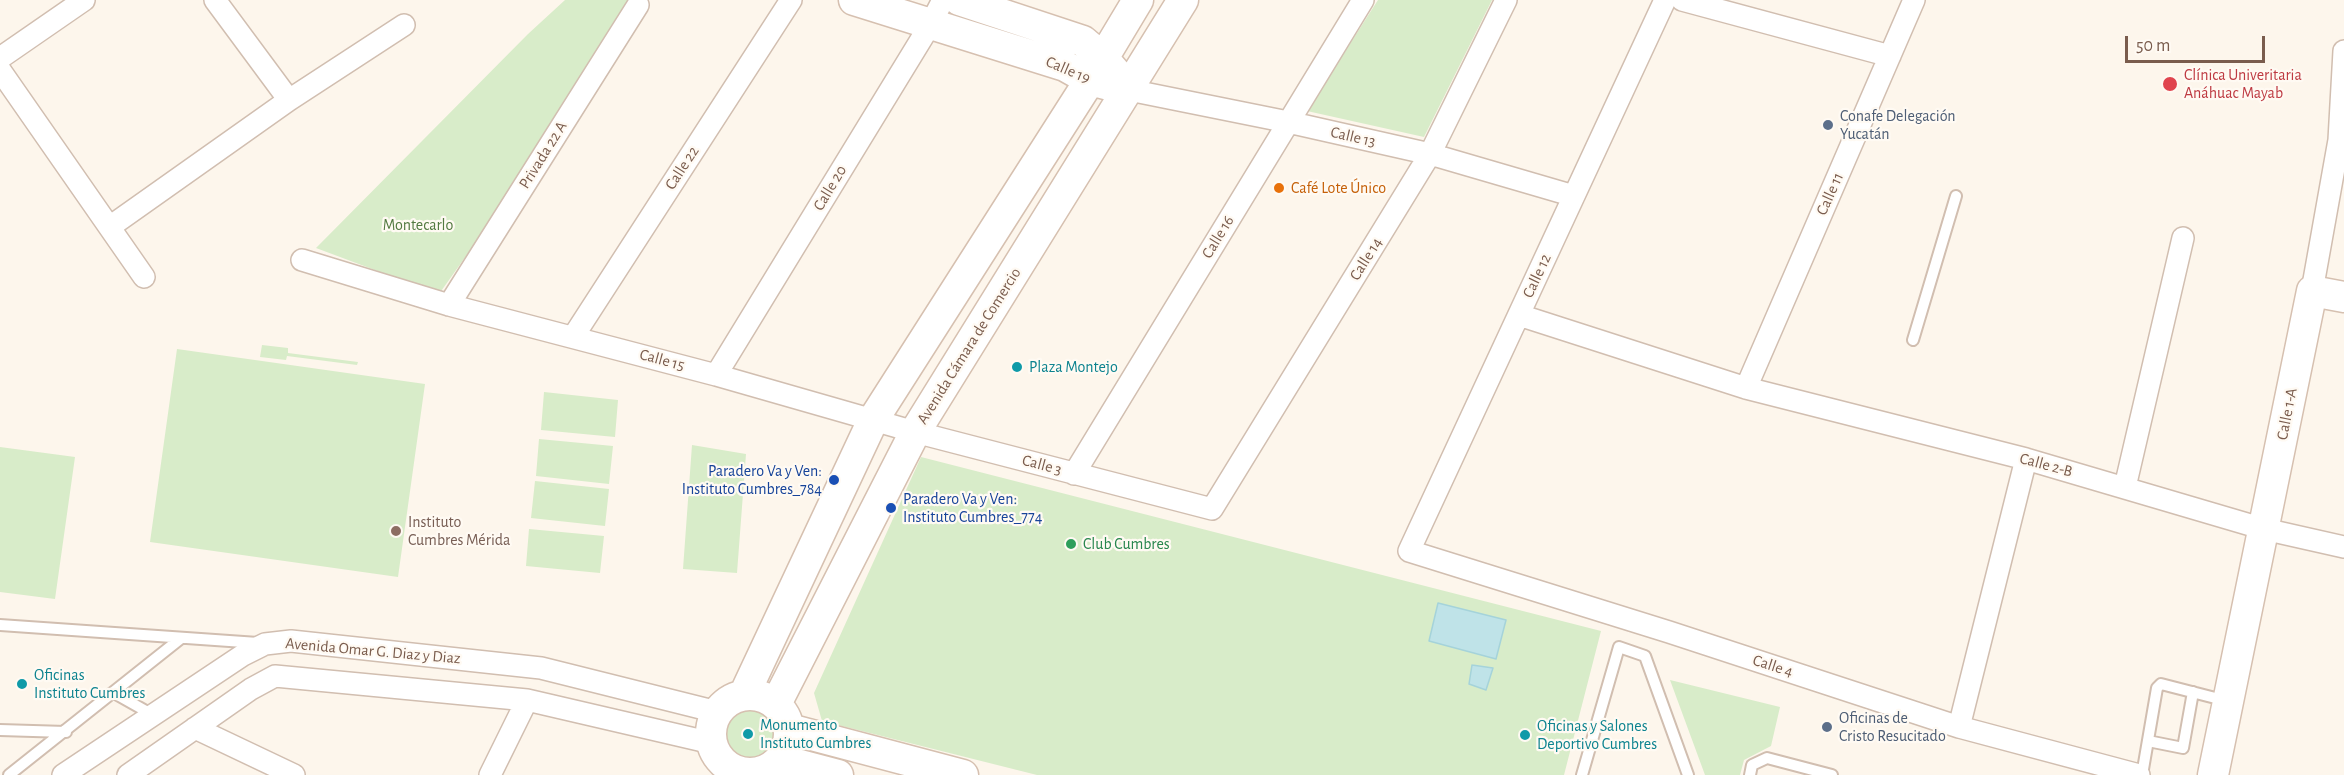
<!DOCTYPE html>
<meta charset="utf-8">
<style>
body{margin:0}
#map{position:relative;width:2344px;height:775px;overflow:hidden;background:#fdf6ec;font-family:"Alegreya Sans",sans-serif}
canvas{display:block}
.scale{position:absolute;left:2125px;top:36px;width:140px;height:27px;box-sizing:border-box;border:3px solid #7a5c4d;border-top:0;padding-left:8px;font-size:18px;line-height:21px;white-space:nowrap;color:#7a5c4d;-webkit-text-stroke:4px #fffaf3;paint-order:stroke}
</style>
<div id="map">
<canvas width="2344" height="775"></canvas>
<div class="scale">50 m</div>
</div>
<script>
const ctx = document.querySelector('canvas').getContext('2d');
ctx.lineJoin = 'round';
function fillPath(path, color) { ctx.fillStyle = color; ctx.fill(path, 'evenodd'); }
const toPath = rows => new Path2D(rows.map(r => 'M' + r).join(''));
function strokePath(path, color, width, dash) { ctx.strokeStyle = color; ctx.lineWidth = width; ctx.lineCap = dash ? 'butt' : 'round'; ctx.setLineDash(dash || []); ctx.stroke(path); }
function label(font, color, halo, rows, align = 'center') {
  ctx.font = font + ' "Alegreya Sans",sans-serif'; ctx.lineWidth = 4.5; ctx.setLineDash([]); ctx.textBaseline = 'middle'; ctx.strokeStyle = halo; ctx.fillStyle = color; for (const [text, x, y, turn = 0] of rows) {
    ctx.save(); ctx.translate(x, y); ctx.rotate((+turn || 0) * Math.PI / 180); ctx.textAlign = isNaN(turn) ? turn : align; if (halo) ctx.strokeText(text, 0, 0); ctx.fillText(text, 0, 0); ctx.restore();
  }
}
fillPath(toPath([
 [565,0,648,0,439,294,316,248,528,34],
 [1378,0,1492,0,1424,137,1307,111],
 [262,345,288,348,288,353,358,362,357,365,287,356,286,360,260,357],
 [177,349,425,384,398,577,150,542],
 [544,392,618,400,615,437,541,430],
 [539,439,613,446,609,484,536,476],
 [692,445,746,454,737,573,683,569],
 [0,447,75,457,55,599,0,592],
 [921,457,1601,631,1564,775,1037,775,822,721,814,693],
 [535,481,609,489,605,526,531,518],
 [529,529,604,536,600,573,526,566],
 [1670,680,1780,707,1771,746,1744,760,1740,775,1705,775],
 '723 733a26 26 0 1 1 52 0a26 26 0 1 1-52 0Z'
]), '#d8ecc9');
const water = toPath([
 [1438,603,1506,620,1496,659,1429,641,1438,603],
 [1472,665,1493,668,1486,690,1469,684,1472,665]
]);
fillPath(water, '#bfe3e8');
strokePath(water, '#a5d3da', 1.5);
const lane = toPath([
 [1913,340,1956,196],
 [0,625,258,643],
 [114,693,153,715],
 [0,730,66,732],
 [2148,741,2183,748,2193,692],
 [9,775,180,639],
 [1582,775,1619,647,1645,656,1688,775],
 [1750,775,1752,765,1767,758,1832,775],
 [2142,775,2157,688,2161,684,2227,701]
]);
const street = toPath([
 [215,0,289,100],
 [1665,0,1409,551,1669,632,1959,727,2139,775],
 [1682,0,1890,56],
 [0,58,84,0],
 [0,70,144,277],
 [1129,90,1288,122,1430,154,1574,196],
 [111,226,289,100,404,25],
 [302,260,449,305,716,375,915,432,1212,509,1430,154,1506,0],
 [2312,291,2339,140,2344,51],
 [449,305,638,5],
 [1519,315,1746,388,2026,459,2264,529,2344,547],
 [573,337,791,0],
 [716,375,930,25,943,0],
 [1746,388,1914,0],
 [1074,474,1363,0],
 [2125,487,2183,238],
 [1959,727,2026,459],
 [195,728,294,775],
 [63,775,243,655,265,644,291,641,541,668,717,712],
 [128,775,251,689,275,676,527,700,712,743],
 [490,775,527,700]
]);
const secondary = toPath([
 [854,0,1065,66,1090,80,1109,85],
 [959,0,1083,41,1103,58,1116,73],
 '711 734a39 39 0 1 1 78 0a39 39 0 1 1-78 0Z',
 [744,695,873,420,1090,80,1138,0],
 [776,704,915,432,1183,0],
 [789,729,963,775],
 [781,760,838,775],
 [2213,775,2312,291,2344,297]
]);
strokePath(lane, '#d1beb0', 14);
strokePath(street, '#d1beb0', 24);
strokePath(secondary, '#d6c0b0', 33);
strokePath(lane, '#fff', 10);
strokePath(street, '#fff', 21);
strokePath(secondary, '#fff', 30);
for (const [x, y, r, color] of [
 [2170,84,8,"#e0444e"],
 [1828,125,6,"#5c6f8a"],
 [1279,188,6,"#e8710a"],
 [1017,367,6,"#0f9aa8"],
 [834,480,6,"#1a4fb4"],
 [891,508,6,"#1a4fb4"],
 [396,531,6,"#8d6e63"],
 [1071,544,6,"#2e9e5b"],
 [22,684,6,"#0f9aa8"],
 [1827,727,6,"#5c6f8a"],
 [748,734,6,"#0f9aa8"],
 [1525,735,6,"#0f9aa8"]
]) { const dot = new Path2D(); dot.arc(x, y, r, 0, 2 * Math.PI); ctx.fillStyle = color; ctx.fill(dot); strokePath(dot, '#fffaf3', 2); }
label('16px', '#7a5c4d', '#fffaf3', [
 ["Calle 19",1068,70,23],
 ["Calle 13",1353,137,13],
 ["Privada 22 A",543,155,-58],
 ["Calle 22",682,168,-57],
 ["Calle 20",830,188,-59],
 ["Calle 11",1830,194,-66],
 ["Calle 16",1218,237,-59],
 ["Calle 14",1366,259,-58],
 ["Calle 12",1537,276,-65],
 ["Avenida Cámara de Comercio",969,346,-58],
 ["Calle 15",662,360,15],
 ["Calle 1-A",2287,414,-79],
 ["Calle 3",1042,465,15],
 ["Calle 2-B",2046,465,15],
 ["Avenida Omar G. Diaz y Diaz",373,651,5],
 ["Calle 4",1773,666,18]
]);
label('16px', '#be3a42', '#fffaf3', [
 ["Clínica Univeritaria",2184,75],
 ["Anáhuac Mayab",2184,93]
], 'left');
label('16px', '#4e5e75', '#fffaf3', [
 ["Conafe Delegación",1840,116],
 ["Yucatán",1840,134],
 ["Oficinas de",1839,718],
 ["Cristo Resucitado",1839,736]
], 'left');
label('16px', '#c56008', '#fffaf3', [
 ["Café Lote Único",1291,188]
], 'left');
label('16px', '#537a41', '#fffaf3', [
 ["Montecarlo",418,225]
]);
label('16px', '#0d838f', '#fffaf3', [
 ["Plaza Montejo",1029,367],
 ["Oficinas",34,675],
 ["Instituto Cumbres",34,693],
 ["Monumento",760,725],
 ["Instituto Cumbres",760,743],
 ["Oficinas y Salones",1537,726],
 ["Deportivo Cumbres",1537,744]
], 'left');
label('16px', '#164399', '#fffaf3', [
 ["Paradero Va y Ven:",822,471],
 ["Instituto Cumbres_784",822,489],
 ["Paradero Va y Ven:",903,499,"left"],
 ["Instituto Cumbres_774",903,517,"left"]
], 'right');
label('16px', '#785e54', '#fffaf3', [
 ["Instituto",408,522],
 ["Cumbres Mérida",408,540]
], 'left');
label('16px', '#27864d', '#fffaf3', [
 ["Club Cumbres",1083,544]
], 'left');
</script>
